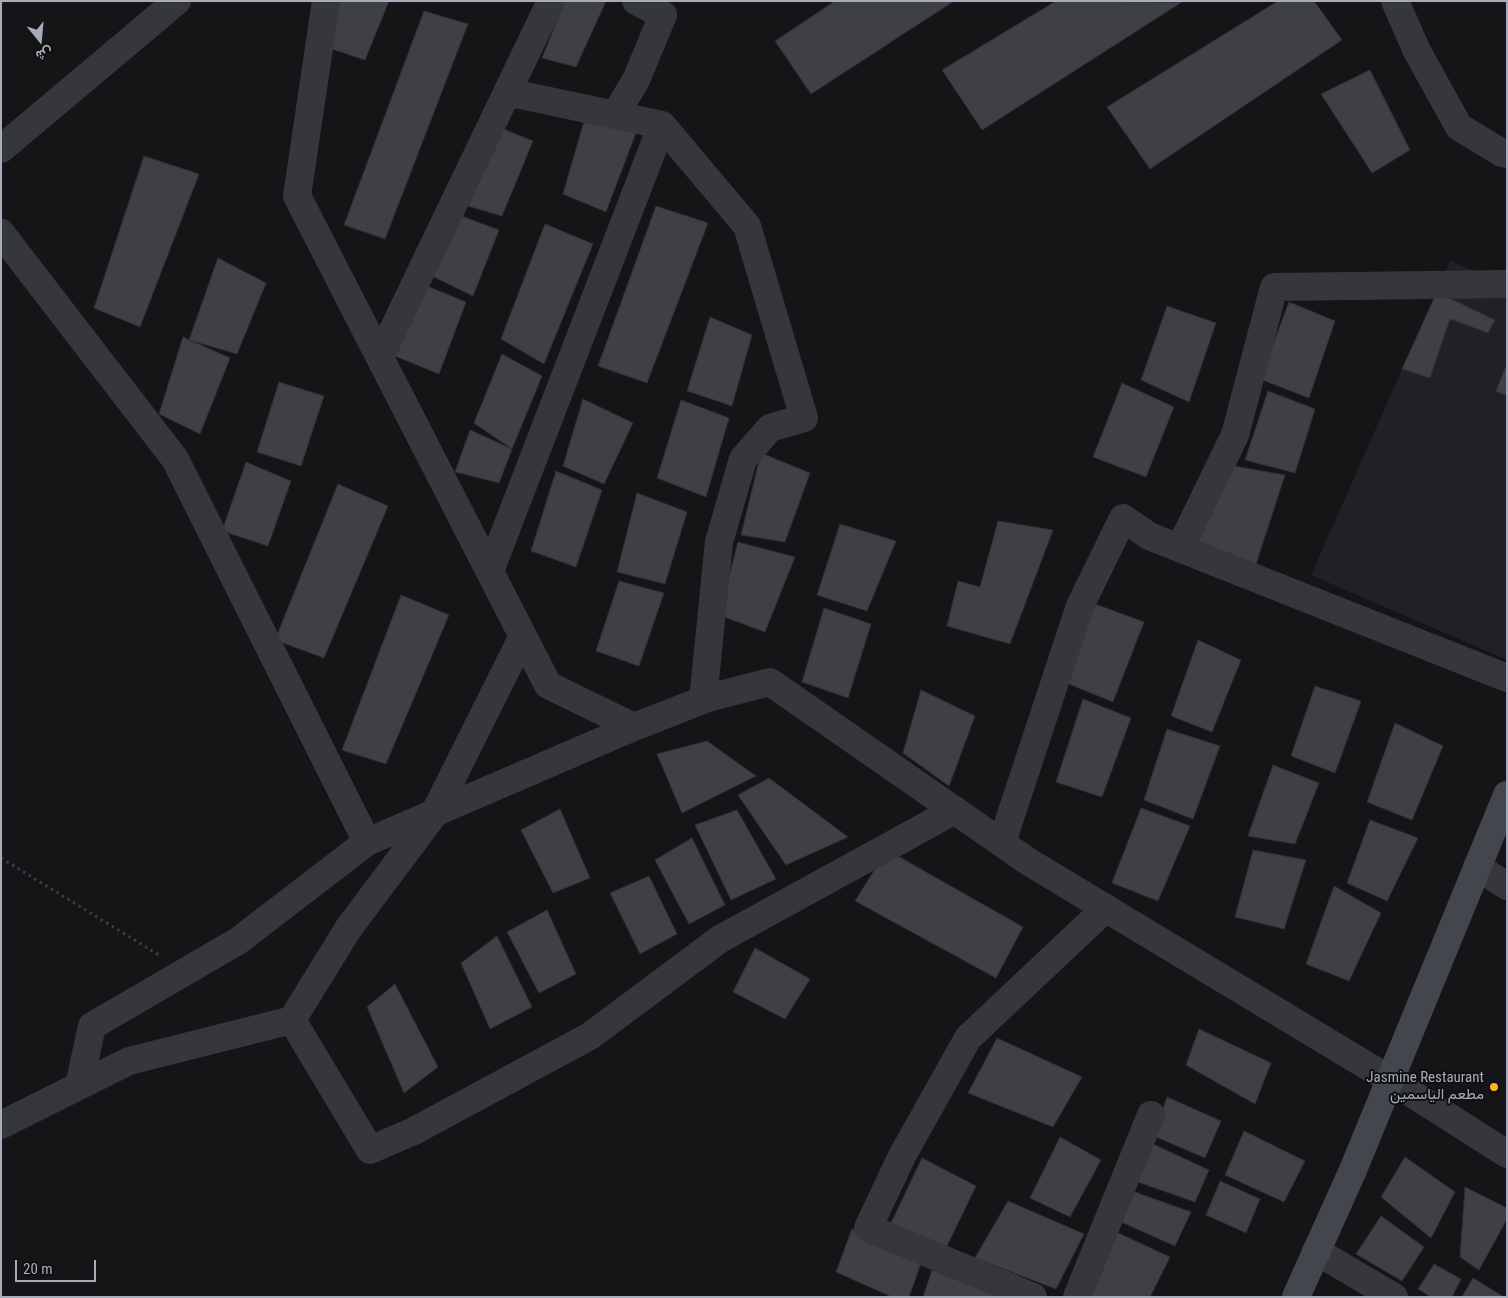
<!DOCTYPE html>
<meta charset="utf-8">
<style>
body{margin:0}
#map{position:relative;width:1508px;height:1298px;overflow:hidden;background:#151518;font-family:"Roboto Condensed",Vazirmatn,sans-serif}
canvas{display:block}
.frame{position:absolute;inset:0;border:2px solid #a6acb9;pointer-events:none}
.north{position:absolute;left:15px;top:15px;width:50px;height:50px;-webkit-text-stroke:4px #101013;paint-order:stroke;rotate:163deg;font-size:14px;font-weight:700;line-height:20px;text-align:center;color:#a6acb9}
.north::after{content:'';display:block;margin:auto;width:18px;height:22px;background:#a6acb9;clip-path:polygon(50% 0,100% 100%,50% 72%,0 100%)}
.scale{position:absolute;left:15px;top:1260px;width:81px;height:22px;box-sizing:border-box;border:2px solid #a6acb9;border-top:0;padding-left:6px;font-size:15px;line-height:18px;white-space:nowrap;color:#a6acb9;-webkit-text-stroke:4px #101013;paint-order:stroke}
</style>
<div id="map">
<canvas width="1508" height="1298"></canvas>
<div class="frame"></div>
<div class="north">ش</div>
<div class="scale">20 m</div>
</div>
<script>
const ctx = document.querySelector('canvas').getContext('2d');
ctx.lineJoin = 'round';
function fillPath(path, color) { ctx.fillStyle = color; ctx.fill(path, 'evenodd'); }
const toPath = rows => new Path2D(rows.map(r => 'M' + r).join(''));
function strokePath(path, color, width, dash) { ctx.strokeStyle = color; ctx.lineWidth = width; ctx.lineCap = dash ? 'butt' : 'round'; ctx.setLineDash(dash || []); ctx.stroke(path); }
function label(font, color, halo, rows, align = 'center') {
  ctx.font = font + ' "Roboto Condensed",Vazirmatn,sans-serif'; ctx.lineWidth = 4; ctx.setLineDash([]); ctx.textBaseline = 'middle'; ctx.strokeStyle = halo; ctx.fillStyle = color; for (const [text, x, y, turn = 0] of rows) {
    ctx.save(); ctx.translate(x, y); ctx.rotate((+turn || 0) * Math.PI / 180); ctx.textAlign = isNaN(turn) ? turn : align; if (halo) ctx.strokeText(text, 0, 0); ctx.fillText(text, 0, 0); ctx.restore();
  }
}
fillPath(toPath([
 [1450,261,1507,285,1507,660,1311,575]
]), '#212125');
const building = toPath([
 [339,1,389,1,365,60,332,49,339,1],
 [565,1,606,1,576,67,542,58,565,1],
 [835,1,954,1,811,94,775,41,835,1],
 [1056,1,1182,2,982,130,942,70,1056,1],
 [1278,1,1314,1,1342,40,1150,169,1107,107,1278,1],
 [424,11,468,24,385,239,344,225,424,11],
 [1370,70,1410,150,1372,173,1321,94,1370,70],
 [585,118,637,130,606,212,563,194,585,118],
 [501,128,533,141,502,216,468,206,501,128],
 [144,156,199,174,140,327,94,308,144,156],
 [656,206,708,223,647,383,598,366,656,206],
 [456,214,499,230,473,296,430,275,456,214],
 [545,224,593,244,544,364,501,339,545,224],
 [218,258,266,283,237,354,189,340,218,258],
 [427,286,466,302,439,374,395,356,427,286],
 [1437,292,1495,320,1488,333,1450,319,1430,378,1402,369,1437,292],
 [1289,302,1335,321,1309,398,1260,379,1289,302],
 [1167,306,1216,323,1189,402,1141,380,1167,306],
 [710,317,752,335,732,406,687,391,710,317],
 [183,337,230,358,200,434,159,414,183,337],
 [502,354,542,376,512,449,474,423,502,354],
 [1507,364,1507,396,1496,391,1507,364],
 [279,382,324,396,301,466,257,452,279,382],
 [1122,383,1174,407,1146,477,1093,457,1122,383],
 [1268,391,1315,409,1295,473,1245,460,1268,391],
 [583,399,633,423,604,484,563,466,583,399],
 [681,400,729,418,706,497,657,478,681,400],
 [470,430,512,449,499,483,455,472,470,430],
 [761,453,810,473,785,542,741,535,761,453],
 [246,462,291,481,268,546,222,531,246,462],
 [1228,465,1285,475,1256,564,1197,541,1228,465],
 [556,471,602,490,576,567,531,551,556,471],
 [338,484,388,506,324,658,275,640,338,484],
 [637,493,687,512,665,584,617,572,637,493],
 [998,521,1053,530,1010,644,947,626,958,581,980,587,998,521],
 [840,524,896,541,867,611,817,595,840,524],
 [738,542,795,557,765,632,719,615,738,542],
 [619,581,664,593,639,666,596,651,619,581],
 [401,595,449,615,386,764,342,750,401,595],
 [1095,604,1144,622,1113,702,1064,682,1095,604],
 [824,608,871,624,848,698,802,682,824,608],
 [1198,640,1241,660,1212,732,1171,716,1198,640],
 [1315,686,1361,701,1335,773,1291,756,1315,686],
 [921,690,975,716,949,786,903,753,921,690],
 [1083,699,1131,718,1102,797,1056,782,1083,699],
 [1395,723,1443,746,1412,820,1367,802,1395,723],
 [1167,729,1220,746,1193,819,1144,800,1167,729],
 [707,741,756,776,682,813,657,754,707,741],
 [1273,765,1319,783,1295,844,1248,836,1273,765],
 [769,778,848,837,786,865,738,795,769,778],
 [1141,808,1190,826,1158,901,1112,883,1141,808],
 [560,809,590,878,553,893,521,830,560,809],
 [737,810,776,879,731,900,695,825,737,810],
 [1370,820,1418,838,1387,901,1347,883,1370,820],
 [692,838,725,905,689,924,655,860,692,838],
 [887,850,1023,927,996,978,855,901,887,850],
 [1253,850,1306,860,1284,929,1235,917,1253,850],
 [649,876,677,934,640,954,610,893,649,876],
 [1334,886,1381,913,1349,981,1306,964,1334,886],
 [547,910,576,974,539,993,507,932,547,910],
 [497,936,532,1007,490,1029,461,963,497,936],
 [755,948,810,979,785,1019,733,992,755,948],
 [395,984,438,1067,404,1093,367,1007,395,984],
 [1199,1029,1271,1063,1255,1104,1186,1065,1199,1029],
 [997,1038,1082,1077,1053,1127,968,1093,997,1038],
 [1167,1097,1221,1121,1205,1158,1154,1136,1167,1097],
 [1244,1131,1305,1161,1284,1202,1225,1175,1244,1131],
 [1060,1137,1101,1160,1070,1217,1030,1198,1060,1137],
 [1153,1144,1209,1170,1195,1202,1135,1181,1153,1144],
 [1405,1157,1455,1192,1431,1238,1381,1197,1405,1157],
 [922,1158,976,1186,945,1250,891,1223,922,1158],
 [1220,1181,1260,1199,1246,1233,1206,1215,1220,1181],
 [1465,1187,1507,1208,1507,1219,1479,1270,1460,1257,1465,1187],
 [1132,1191,1191,1212,1175,1246,1121,1222,1132,1191],
 [1008,1201,1084,1234,1056,1289,975,1258,1008,1201],
 [1381,1216,1424,1247,1402,1281,1356,1254,1381,1216],
 [852,1229,921,1263,909,1297,892,1297,836,1272,852,1229],
 [1116,1232,1170,1257,1150,1297,1088,1297,1116,1232],
 [1434,1264,1461,1279,1452,1297,1431,1297,1418,1289,1434,1264],
 [932,1270,1001,1297,923,1297,932,1270],
 [1473,1278,1504,1297,1462,1297,1473,1278]
]);
fillPath(building, '#3f4045');
strokePath(building, '#2f2f34', 1);
strokePath(toPath([
 [1,858,159,955]
]), '#3c3e44', 3, [2.5, 4]);
strokePath(toPath([
 [326,1,297,196,548,685,634,727],
 [1395,1,1417,51,1459,127,1502,153,1507,154],
 [507,92,662,125,747,226,804,418,770,428,743,459,719,542,703,700],
 [615,115,636,80,663,15,636,1],
 [1,149,177,1],
 [1,233,175,459,367,842,634,727,708,698,770,682,1029,862,1389,1079,1507,1154],
 [380,357,551,1],
 [1180,548,1235,435,1274,287,1507,284],
 [490,571,662,125],
 [523,636,434,814,348,929,292,1020,370,1150,414,1131,590,1036,720,939,955,810],
 [1002,842,1080,606,1123,518,1149,536,1507,678],
 [1477,867,1507,886],
 [79,1086,92,1026,238,941,367,842],
 [1,1125,129,1061,292,1020],
 [1316,1251,1394,1297],
 [1033,1297,868,1228,902,1156,968,1038,1106,908],
 [1077,1297,1151,1115]
]), '#36373d', 28);
strokePath(toPath([
 [1296,1297,1353,1170,1507,795]
]), '#44464d', 28);
for (const [x, y, r, color] of [
 [1494,1087,5,"#ffb026"]
]) { const dot = new Path2D(); dot.arc(x, y, r, 0, 2 * Math.PI); ctx.fillStyle = color; ctx.fill(dot); strokePath(dot, '#101013', 2); }
label('15px', '#a6acb9', '#101013', [
 ["Jasmine Restaurant",1484,1078],
 ["مطعم الياسمين",1484,1095]
], 'right');
</script>
